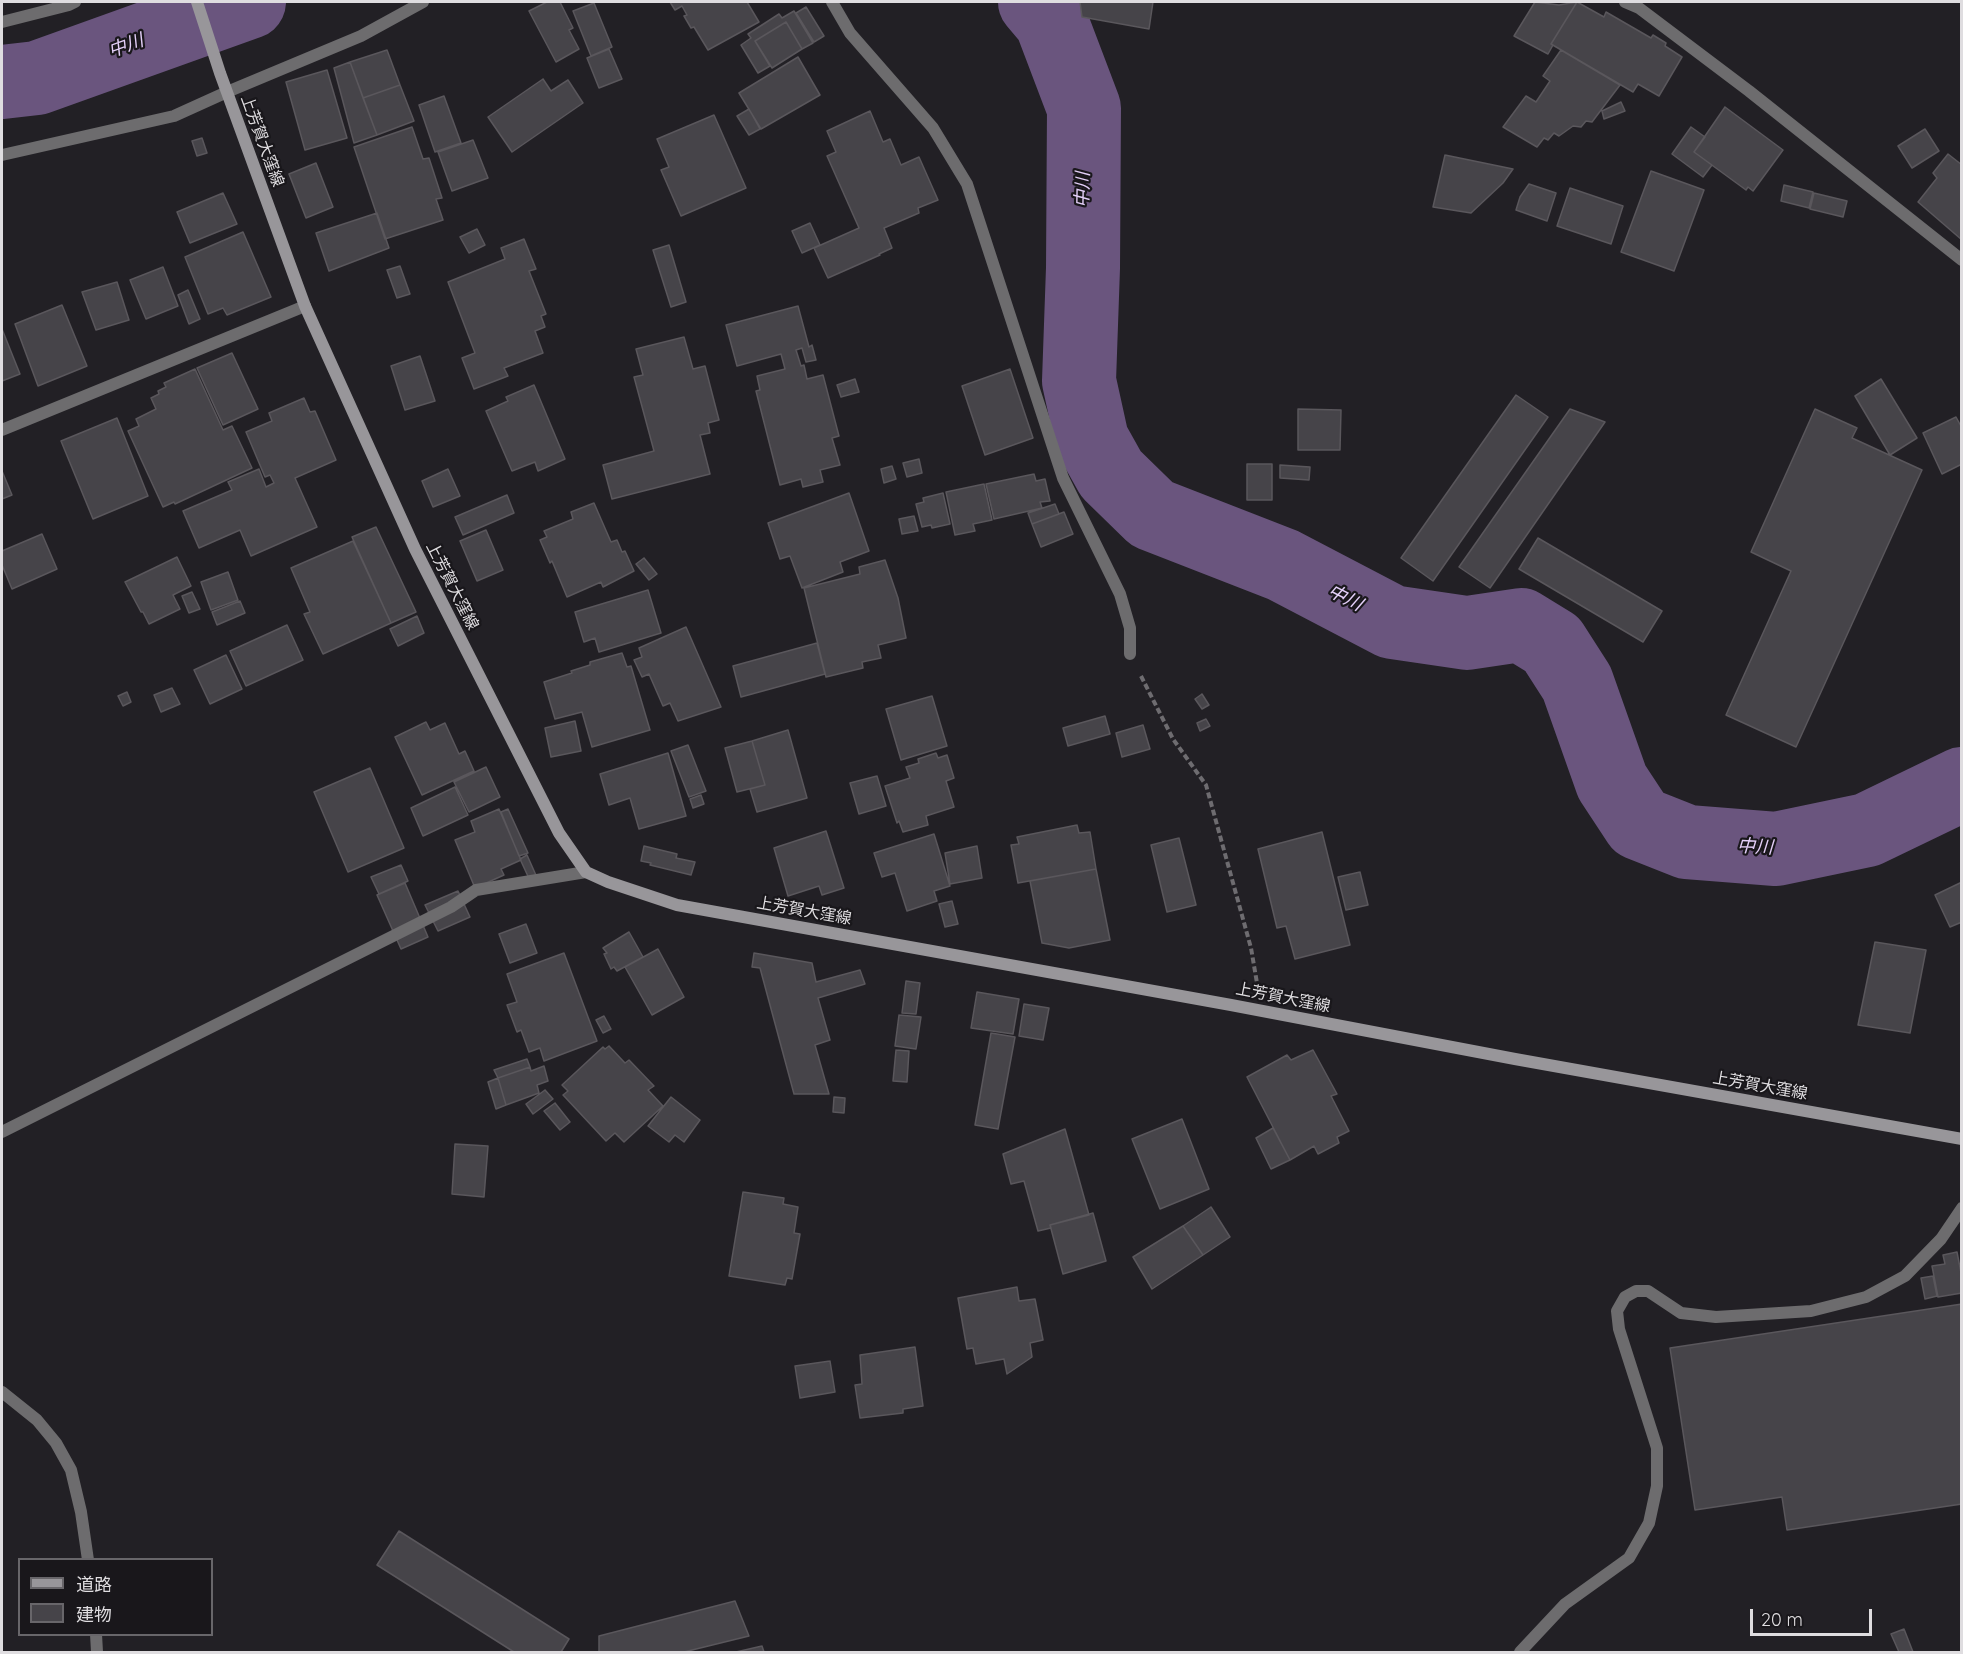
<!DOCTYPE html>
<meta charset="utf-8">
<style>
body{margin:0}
#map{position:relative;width:1963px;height:1654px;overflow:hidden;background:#222025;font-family:Quicksand,"Noto Sans JP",sans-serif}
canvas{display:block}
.frame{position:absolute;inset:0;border:3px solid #dfdde0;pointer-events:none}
.legend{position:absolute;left:18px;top:1558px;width:195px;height:78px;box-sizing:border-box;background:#19171b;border:2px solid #68666a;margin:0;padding:8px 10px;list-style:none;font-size:18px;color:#dfdde0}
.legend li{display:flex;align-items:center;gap:12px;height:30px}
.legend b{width:30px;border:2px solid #68666a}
.scale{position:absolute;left:1750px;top:1609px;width:122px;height:27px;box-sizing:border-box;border:3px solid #dfdde0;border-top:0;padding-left:8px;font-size:18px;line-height:21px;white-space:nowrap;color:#dfdde0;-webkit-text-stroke:4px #19171b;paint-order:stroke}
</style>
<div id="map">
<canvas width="1963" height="1654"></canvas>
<div class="frame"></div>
<ul class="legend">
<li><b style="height:8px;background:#98969a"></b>道路</li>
<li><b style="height:16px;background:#464449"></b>建物</li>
</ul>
<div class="scale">20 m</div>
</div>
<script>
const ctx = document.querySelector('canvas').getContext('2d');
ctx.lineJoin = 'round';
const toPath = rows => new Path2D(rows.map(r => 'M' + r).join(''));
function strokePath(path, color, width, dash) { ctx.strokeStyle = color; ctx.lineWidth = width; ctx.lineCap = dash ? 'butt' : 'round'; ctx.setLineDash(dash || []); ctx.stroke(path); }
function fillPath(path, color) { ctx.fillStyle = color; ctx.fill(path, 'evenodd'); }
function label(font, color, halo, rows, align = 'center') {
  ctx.font = font + ' Quicksand,"Noto Sans JP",sans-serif'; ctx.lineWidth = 4.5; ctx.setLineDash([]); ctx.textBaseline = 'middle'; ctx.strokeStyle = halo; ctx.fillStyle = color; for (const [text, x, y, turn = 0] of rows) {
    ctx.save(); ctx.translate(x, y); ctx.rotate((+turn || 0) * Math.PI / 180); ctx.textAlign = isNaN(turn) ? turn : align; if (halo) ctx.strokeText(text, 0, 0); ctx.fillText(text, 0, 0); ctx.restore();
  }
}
strokePath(toPath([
 [1035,2,1051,21,1084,108,1083,268,1079,381,1092,440,1111,474,1152,514,1283,565,1392,622,1467,633,1521,625,1552,644,1577,683,1612,782,1639,823,1687,842,1776,849,1867,830,1962,784],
 [2,82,37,78,249,2]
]), '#6a557e', 74);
const building = toPath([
 [547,2,560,2,573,28,569,30,579,49,556,62,529,11,547,2],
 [670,2,747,2,759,22,708,50,694,27,691,28,684,16,687,15,682,6,675,10,670,2],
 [1080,2,1153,2,1149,29,1082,17,1080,2],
 [1535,2,1559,5,1577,2,1551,44,1553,45,1548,54,1514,36,1535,2],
 [1577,2,1604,17,1606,12,1651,38,1653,35,1666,43,1665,46,1682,57,1659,96,1638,84,1633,92,1551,44,1577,2],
 [594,3,612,47,591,56,573,11,594,3],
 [806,7,824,36,814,42,796,13,806,7],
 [794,11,813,43,802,49,786,22,755,41,770,66,758,73,741,45,751,38,748,34,779,14,782,18,794,11],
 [786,22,802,49,772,68,755,41,786,22],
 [609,49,622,79,599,88,587,58,609,49],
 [387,50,400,85,363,98,350,62,387,50],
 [1561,50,1620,85,1592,122,1586,121,1581,127,1573,126,1559,136,1554,133,1548,140,1544,138,1537,147,1503,127,1526,96,1536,102,1550,81,1543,76,1561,50],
 [798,57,820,95,761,129,739,93,798,57],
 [350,62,377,135,354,143,334,68,350,62],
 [327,70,347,138,305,150,286,82,327,70],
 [543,79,551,91,568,80,583,103,512,152,488,117,543,79],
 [400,85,414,121,377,135,363,98,400,85],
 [444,96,461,143,435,152,419,105,444,96],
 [1621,102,1625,111,1604,119,1602,111,1621,102],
 [1725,107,1783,150,1753,191,1748,187,1746,190,1694,152,1725,107],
 [749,109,760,129,749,135,737,116,749,109],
 [870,111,883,142,890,139,901,165,919,157,938,200,918,208,919,213,884,228,892,248,879,254,880,255,828,278,814,248,859,228,827,156,836,152,827,131,870,111],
 [714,115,746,188,681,216,661,170,669,167,657,139,714,115],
 [412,127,423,159,429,158,442,198,436,199,443,220,385,239,354,147,412,127],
 [1691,127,1705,137,1694,152,1712,165,1703,177,1672,154,1691,127],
 [1925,129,1939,151,1912,168,1898,146,1925,129],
 [202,138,207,153,197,156,192,141,202,138],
 [473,140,488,178,452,191,438,152,473,140],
 [1948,154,1962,165,1962,240,1918,202,1937,178,1933,173,1948,154],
 [1445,155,1513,169,1503,183,1471,213,1433,207,1445,155],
 [316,163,333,207,306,218,289,174,316,163],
 [1651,171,1704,190,1674,271,1621,252,1651,171],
 [1529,184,1556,193,1547,221,1516,210,1520,197,1529,184],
 [1784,185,1813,192,1809,208,1781,201,1784,185],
 [1570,188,1623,206,1611,244,1557,226,1570,188],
 [223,193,237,224,190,243,177,212,223,193],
 [1814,193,1847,201,1843,217,1810,209,1814,193],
 [377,213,389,248,329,271,316,233,377,213],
 [810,223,820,245,802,253,792,231,810,223],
 [477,229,485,245,469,253,460,237,477,229],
 [243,232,271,297,227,315,223,308,208,314,185,257,243,232],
 [524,239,536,269,529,271,546,314,541,316,545,327,535,331,543,353,504,368,508,376,474,389,462,358,475,353,448,282,505,259,501,248,524,239],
 [669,245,686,302,671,307,653,250,669,245],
 [400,266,410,294,397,298,387,270,400,266],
 [163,267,178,306,146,319,130,280,163,267],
 [117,282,129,320,96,330,82,292,117,282],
 [188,290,200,319,189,324,178,295,188,290],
 [62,305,87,366,38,386,15,324,62,305],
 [798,306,809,347,812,345,816,360,806,362,802,348,796,350,801,366,804,365,807,379,823,375,839,436,832,438,840,465,820,470,823,482,803,487,801,479,780,485,756,391,760,390,757,376,785,369,781,354,737,366,726,325,798,306],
 [2,329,20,374,2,381,2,329],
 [684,337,693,369,705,366,719,420,708,423,710,433,700,435,710,474,612,499,603,465,654,451,634,377,643,375,636,349,684,337],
 [232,353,258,409,223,425,197,368,232,353],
 [420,356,435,401,405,410,391,366,420,356],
 [195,369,223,430,232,426,252,468,175,504,174,502,163,507,128,431,139,426,136,419,156,409,151,398,159,394,158,391,166,387,164,383,195,369],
 [1010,369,1033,438,985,455,962,386,1010,369],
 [855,379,859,392,841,397,837,385,855,379],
 [1881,379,1917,438,1890,455,1855,396,1881,379],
 [534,385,565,459,538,471,535,462,512,471,486,411,508,401,506,397,534,385],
 [1516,395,1548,417,1433,581,1401,558,1516,395],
 [304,398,310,412,315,411,336,460,295,478,317,527,251,556,240,530,199,548,183,511,232,490,228,482,259,469,266,487,274,483,270,475,265,477,246,432,272,421,269,413,304,398],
 [1298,409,1341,410,1340,450,1298,450,1298,409],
 [1570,409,1605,422,1490,588,1459,567,1570,409],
 [1815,409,1857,428,1852,438,1922,470,1796,747,1726,715,1791,571,1751,552,1815,409],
 [1956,417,1962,428,1962,464,1942,474,1923,433,1956,417],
 [117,418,148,496,93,519,61,441,117,418],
 [919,459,922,473,907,477,903,463,919,459],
 [1247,464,1272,464,1272,500,1247,500,1247,464],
 [1280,465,1310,467,1309,480,1280,478,1280,465],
 [892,466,896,479,884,483,881,469,892,466],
 [448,469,460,496,433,507,422,481,448,469],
 [2,471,12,495,2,499,2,471],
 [1034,474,1036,481,1045,479,1050,501,1040,502,1042,508,994,519,986,484,1034,474],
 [984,484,992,520,973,524,975,531,955,535,946,492,984,484],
 [849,493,869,551,840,562,843,572,802,588,790,556,780,559,768,523,849,493],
 [943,493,950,524,932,528,931,525,922,527,916,504,924,502,923,498,943,493],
 [507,495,514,513,463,535,455,517,507,495],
 [594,503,611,542,617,540,622,552,625,551,634,571,603,587,601,582,567,597,552,561,550,563,540,540,547,537,544,531,573,519,571,512,594,503],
 [1055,504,1059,514,1032,524,1028,513,1055,504],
 [1064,512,1073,534,1041,547,1032,524,1064,512],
 [914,516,918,531,902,534,899,519,914,516],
 [376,527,416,612,391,623,352,537,376,527],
 [486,530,503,570,477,581,460,541,486,530],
 [42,534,57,569,12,589,2,565,2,551,42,534],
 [1538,538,1662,611,1643,642,1519,569,1538,538],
 [353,541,391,623,323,654,304,614,310,612,291,568,353,541],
 [177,557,191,586,173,595,180,609,149,624,143,612,141,612,125,582,177,557],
 [644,558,657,574,649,580,636,564,644,558],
 [885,560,898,598,906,638,878,645,881,658,862,662,863,668,826,677,804,588,860,574,859,567,885,560],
 [228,572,238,600,211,610,201,582,228,572],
 [648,590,661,633,599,652,595,638,584,642,575,612,648,590],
 [192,592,200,609,189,613,182,596,192,592],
 [240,601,245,613,217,625,212,612,240,601],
 [417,616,424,633,398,646,390,629,417,616],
 [287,625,303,660,246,686,230,651,287,625],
 [686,627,721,707,678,721,670,703,663,706,649,674,642,677,634,660,642,657,639,648,686,627],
 [817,643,825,674,741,697,733,666,817,643],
 [622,653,627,667,631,666,650,730,592,747,582,712,555,719,544,682,572,673,571,671,590,665,590,662,622,653],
 [226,655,242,689,210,704,194,670,226,655],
 [172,688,180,704,161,712,154,695,172,688],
 [127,692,131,702,123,706,118,696,127,692],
 [1202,694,1209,705,1202,709,1195,699,1202,694],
 [932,696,947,746,901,760,886,709,932,696],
 [1105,716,1110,734,1068,746,1063,728,1105,716],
 [1206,719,1210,726,1200,731,1197,723,1206,719],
 [575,721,581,751,551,757,545,728,575,721],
 [426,722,430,730,445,723,459,754,465,751,474,771,422,795,395,737,426,722],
 [1143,725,1150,749,1122,757,1116,733,1143,725],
 [788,730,807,798,757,812,750,789,765,785,752,741,788,730],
 [752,741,765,785,737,792,725,748,752,741],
 [688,745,706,791,689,797,671,751,688,745],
 [668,753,686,816,639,829,630,798,609,805,600,774,668,753],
 [936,753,938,758,947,755,954,778,946,781,954,807,926,816,928,825,903,832,899,821,897,823,885,786,910,778,906,767,919,763,918,759,936,753],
 [486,767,500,797,469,812,454,782,486,767],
 [370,768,404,848,348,872,314,792,370,768],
 [877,776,886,806,859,814,850,783,877,776],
 [455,787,468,815,423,836,411,808,455,787],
 [701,795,704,804,693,808,690,799,701,795],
 [499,809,521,860,501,869,504,875,475,888,455,840,475,832,471,821,499,809],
 [508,809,528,853,519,856,501,812,508,809],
 [1077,825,1079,833,1090,832,1096,869,1018,883,1011,845,1019,844,1017,837,1077,825],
 [826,831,844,888,822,895,819,886,788,896,774,848,826,831],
 [1322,832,1350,945,1295,959,1286,926,1277,928,1258,849,1322,832],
 [934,834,950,886,934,891,937,901,907,911,895,873,882,877,874,853,934,834],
 [1179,838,1196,905,1167,912,1151,845,1179,838],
 [644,846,677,854,676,858,695,862,691,875,650,865,651,863,641,861,644,846],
 [977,846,982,878,950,884,945,853,977,846],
 [527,855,539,882,532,885,520,859,527,855],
 [401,865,408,881,379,894,371,877,401,865],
 [1096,869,1110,940,1069,948,1042,943,1030,881,1096,869],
 [1360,872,1368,905,1346,910,1338,877,1360,872],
 [1962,882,1962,922,1950,927,1935,895,1962,882],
 [405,883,428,937,401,949,377,895,405,883],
 [458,891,470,917,438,931,425,905,458,891],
 [952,901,958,924,945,927,939,904,952,901],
 [526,924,537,953,510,963,499,934,526,924],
 [629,932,643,957,617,971,614,967,611,969,604,954,607,953,603,948,629,932],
 [1875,942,1926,950,1910,1033,1858,1025,1875,942],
 [658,949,684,997,652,1015,625,967,658,949],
 [564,953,597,1041,544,1061,540,1048,529,1052,521,1030,517,1032,507,1005,517,1002,507,974,564,953],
 [754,953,812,963,816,982,860,970,865,984,818,998,830,1040,815,1045,829,1094,794,1094,760,968,752,967,754,953],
 [906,981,920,983,916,1014,902,1013,906,981],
 [977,992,1019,999,1013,1034,971,1028,977,992],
 [1024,1004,1049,1008,1043,1040,1019,1036,1024,1004],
 [899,1015,921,1017,916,1049,895,1046,899,1015],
 [604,1016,611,1029,603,1033,596,1020,604,1016],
 [991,1033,1015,1037,998,1129,975,1125,991,1033],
 [609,1046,625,1063,629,1060,654,1086,648,1090,663,1106,624,1142,615,1133,606,1141,563,1095,568,1091,562,1085,603,1047,605,1049,609,1046],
 [896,1050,909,1051,907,1082,893,1081,896,1050],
 [1313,1050,1337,1094,1331,1096,1349,1131,1337,1137,1339,1143,1318,1154,1314,1146,1290,1160,1247,1077,1287,1055,1291,1060,1313,1050],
 [527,1059,530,1067,498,1078,494,1070,527,1059],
 [544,1066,548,1081,537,1085,539,1093,506,1105,498,1078,530,1067,531,1071,544,1066],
 [498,1078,506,1105,496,1109,488,1082,498,1078],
 [545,1090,553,1099,533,1114,526,1104,545,1090],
 [671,1097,700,1120,684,1142,675,1135,669,1142,648,1126,671,1097],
 [834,1097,845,1098,844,1113,833,1112,834,1097],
 [555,1103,570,1122,560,1130,544,1111,555,1103],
 [1182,1119,1209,1189,1160,1209,1132,1139,1182,1119],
 [1273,1128,1290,1160,1271,1169,1256,1138,1273,1128],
 [1065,1129,1089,1215,1050,1225,1051,1228,1038,1231,1024,1181,1011,1184,1003,1154,1065,1129],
 [455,1144,488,1146,484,1197,452,1194,455,1144],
 [743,1192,784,1198,783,1204,798,1207,794,1233,800,1234,792,1279,787,1278,785,1285,729,1276,743,1192],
 [1211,1207,1230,1237,1203,1255,1183,1226,1211,1207],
 [1093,1213,1106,1261,1063,1274,1050,1225,1093,1213],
 [1183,1226,1203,1255,1152,1289,1133,1257,1183,1226],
 [1957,1252,1962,1278,1962,1293,1938,1297,1932,1266,1945,1264,1943,1255,1957,1252],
 [1933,1276,1937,1296,1925,1299,1921,1278,1933,1276],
 [1017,1287,1019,1301,1035,1299,1043,1340,1030,1343,1032,1357,1007,1374,1004,1359,976,1364,973,1348,967,1349,958,1298,1017,1287],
 [1962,1304,1962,1504,1787,1530,1782,1497,1695,1510,1670,1348,1962,1304],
 [915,1347,923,1406,903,1409,903,1413,860,1418,855,1385,862,1384,860,1355,915,1347],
 [830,1361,835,1392,800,1398,795,1366,830,1361],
 [399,1531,569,1639,561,1652,514,1652,377,1565,399,1531],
 [735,1601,749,1636,684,1652,599,1652,599,1636,735,1601],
 [1904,1629,1913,1652,1899,1652,1891,1634,1904,1629],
 [762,1646,764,1652,736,1652,762,1646]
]);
fillPath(building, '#464449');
strokePath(building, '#5a575c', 1.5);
strokePath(toPath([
 [1141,676,1173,739,1206,785,1251,948,1257,983]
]), '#6e6c70', 4, [6, 3]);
strokePath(toPath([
 [832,2,850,33,933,128,967,184,1063,478,1120,594,1130,628,1130,654],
 [1625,2,1639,8,1749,91,1962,260],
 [2,22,69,5,75,2],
 [2,155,174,116,227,92,361,36,423,2],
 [2,430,305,306],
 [2,1132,451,907,476,890,586,872],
 [2,1392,37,1420,56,1443,71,1470,81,1512,88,1560],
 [96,1634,97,1652],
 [1520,1652,1565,1604,1629,1558,1649,1523,1657,1486,1657,1448,1619,1329,1617,1311,1625,1297,1636,1291,1648,1291,1681,1313,1716,1317,1811,1311,1866,1297,1905,1276,1941,1239,1962,1208]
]), '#6d6c6e', 12);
strokePath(toPath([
 [197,2,220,73,305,306,415,549,559,833,586,872,608,882,677,905,1231,1005,1515,1059,1962,1139]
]), '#98969a', 12);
label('16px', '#dfdde0', '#19171b', [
 ["上芳賀大窪線",262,141,70],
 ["上芳賀大窪線",452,586,63],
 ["上芳賀大窪線",804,911,10],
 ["上芳賀大窪線",1283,998,11],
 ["上芳賀大窪線",1760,1086,10]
]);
label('italic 18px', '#e4d0f9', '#19171b', [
 ["中川",126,46,-20],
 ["中川",1083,190,-89],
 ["中川",1345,598,27],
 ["中川",1755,847,3]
]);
</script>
